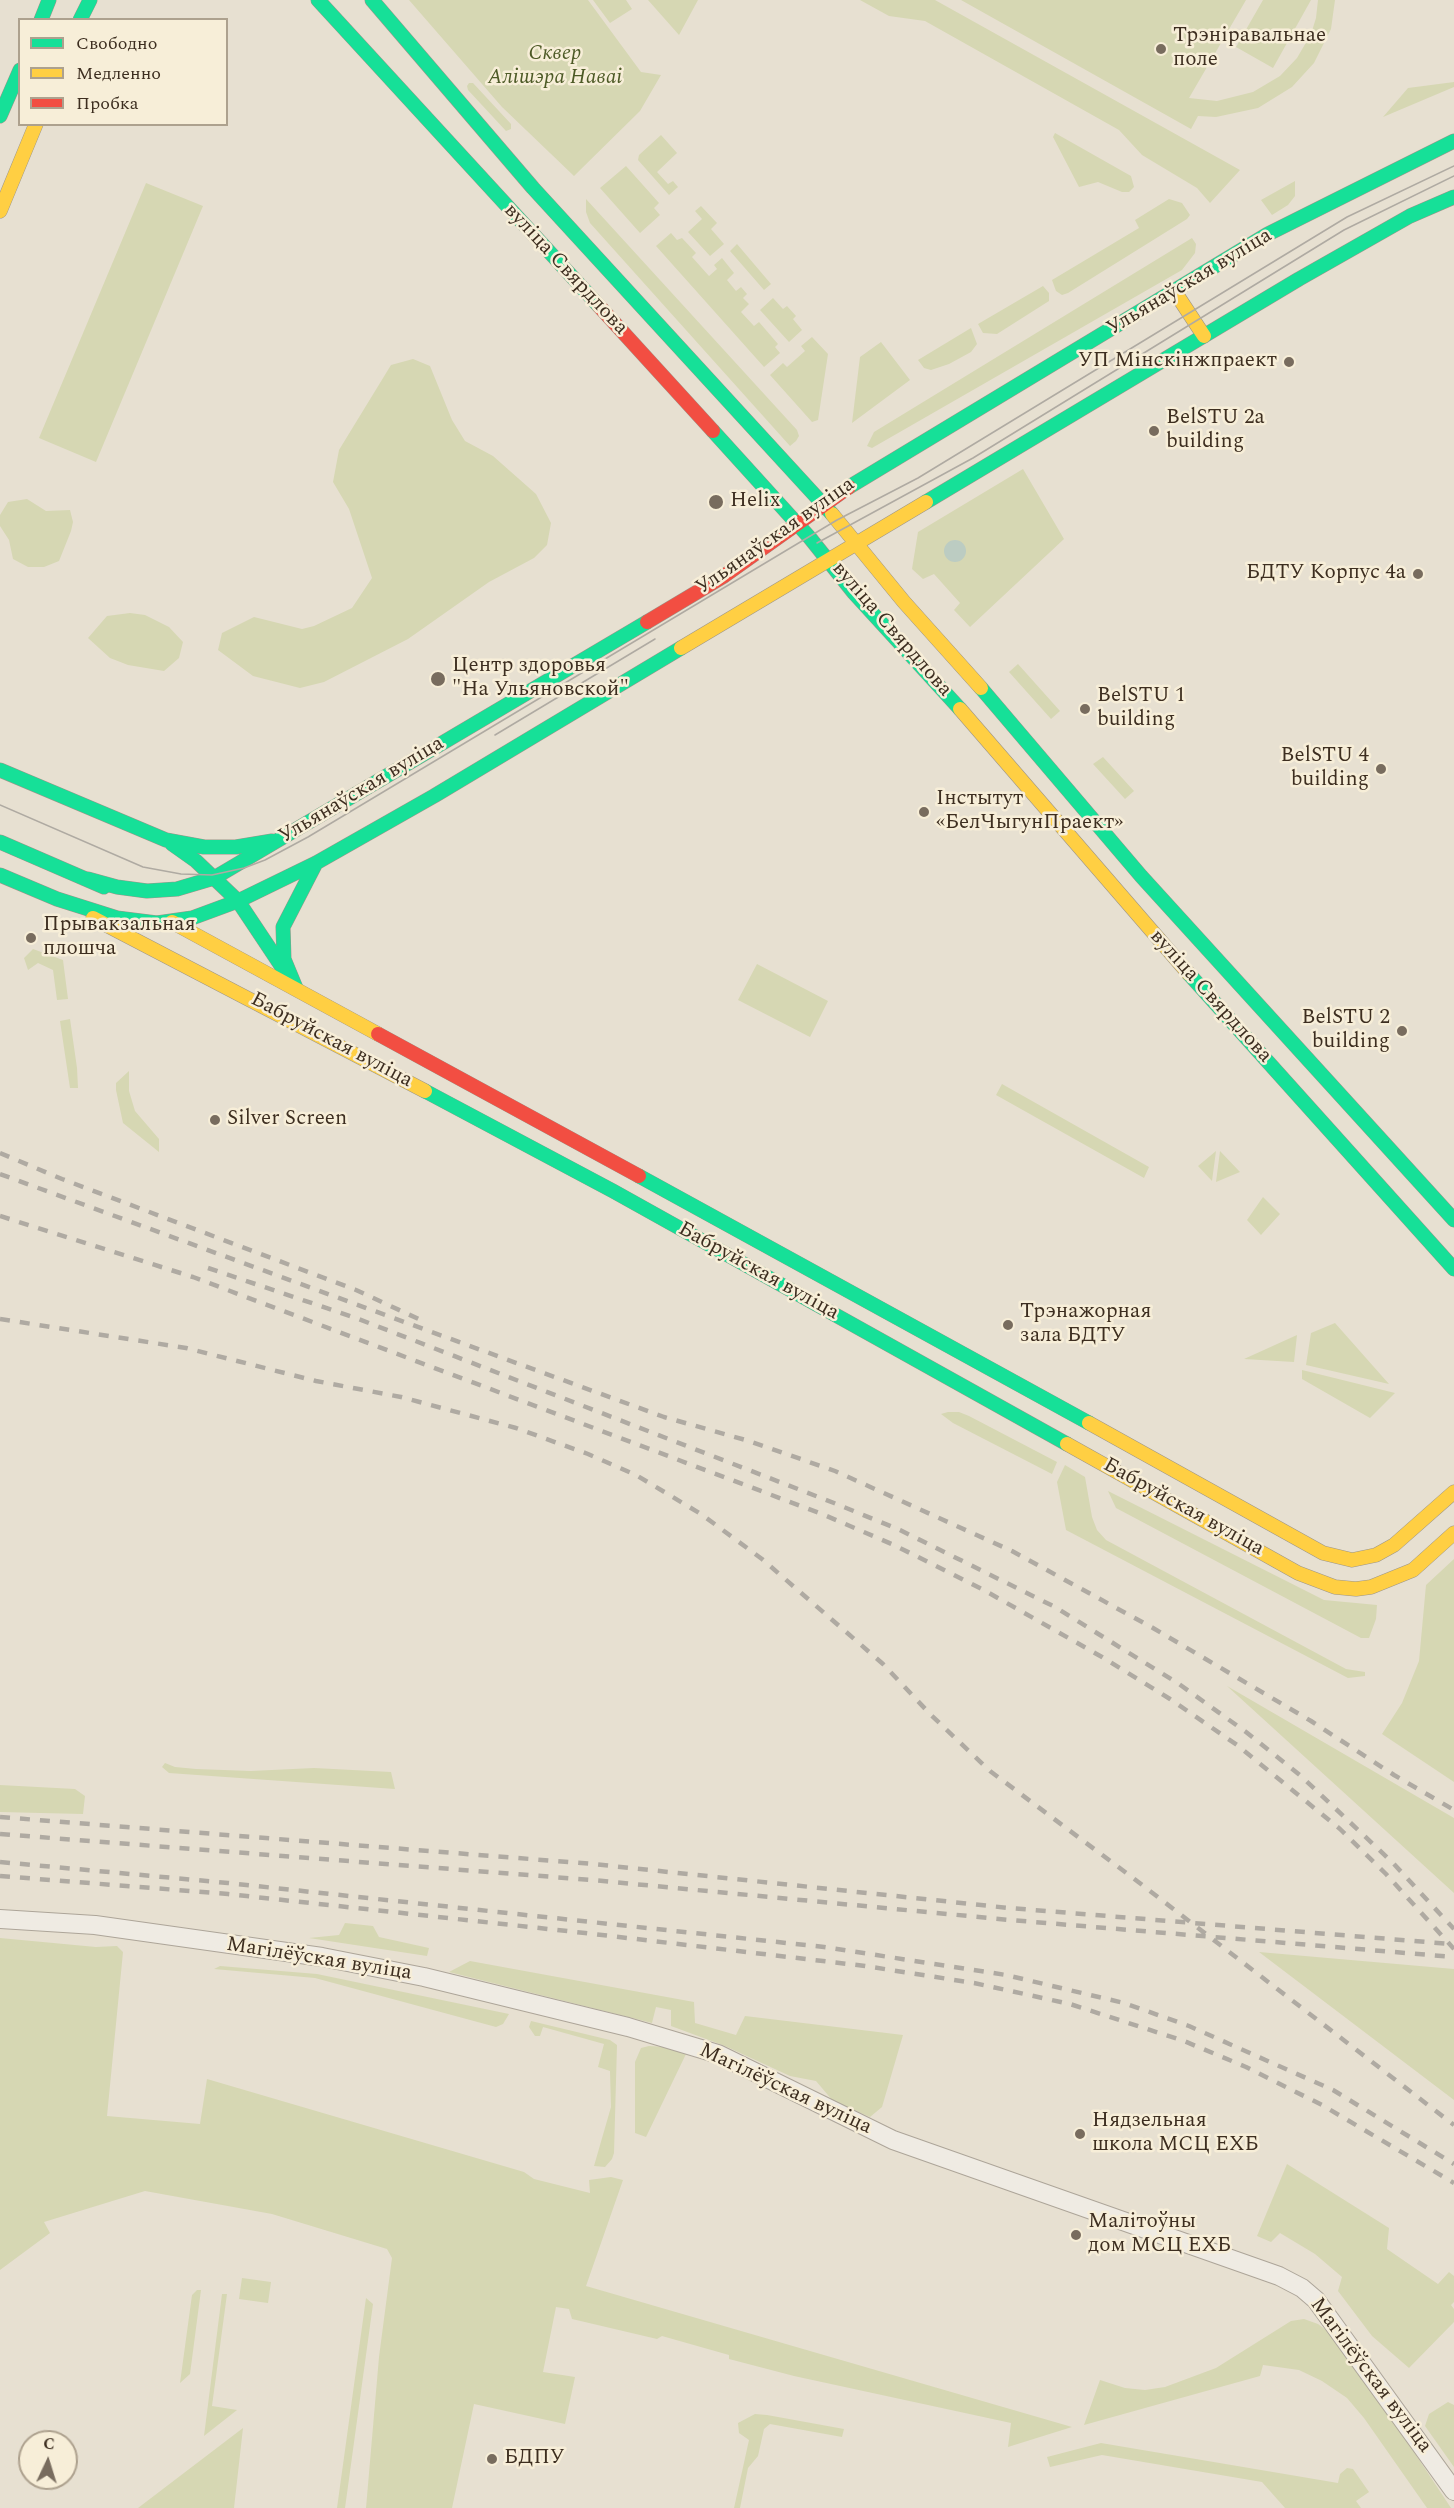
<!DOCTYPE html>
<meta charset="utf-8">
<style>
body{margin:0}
#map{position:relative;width:1454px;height:2508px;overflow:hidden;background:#e7e0d1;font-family:Spectral,serif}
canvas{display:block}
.legend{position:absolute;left:18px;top:18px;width:210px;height:108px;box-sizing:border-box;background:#f7eed8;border:2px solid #ada18e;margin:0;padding:8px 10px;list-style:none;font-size:18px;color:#3d2e20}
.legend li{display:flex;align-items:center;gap:12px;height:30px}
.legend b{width:30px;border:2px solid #ada18e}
.north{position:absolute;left:18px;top:2430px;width:60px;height:60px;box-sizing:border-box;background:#f7eed8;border:2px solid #ada18e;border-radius:50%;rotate:4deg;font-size:16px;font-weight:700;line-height:24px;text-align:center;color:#3d2e20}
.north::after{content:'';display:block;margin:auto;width:21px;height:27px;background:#786c5e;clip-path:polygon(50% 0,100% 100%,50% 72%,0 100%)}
</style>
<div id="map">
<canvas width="1454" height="2508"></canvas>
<ul class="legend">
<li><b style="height:8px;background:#16e098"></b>Свободно</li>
<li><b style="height:8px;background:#ffcf43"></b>Медленно</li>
<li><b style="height:8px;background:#f24e42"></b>Пробка</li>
</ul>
<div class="north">С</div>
</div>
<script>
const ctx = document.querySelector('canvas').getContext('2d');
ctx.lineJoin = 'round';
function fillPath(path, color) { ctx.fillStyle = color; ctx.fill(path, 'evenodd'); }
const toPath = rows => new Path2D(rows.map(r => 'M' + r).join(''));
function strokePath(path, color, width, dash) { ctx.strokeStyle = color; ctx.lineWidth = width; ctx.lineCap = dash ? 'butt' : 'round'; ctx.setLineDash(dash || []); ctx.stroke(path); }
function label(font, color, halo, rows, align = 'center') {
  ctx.font = font + ' Spectral,serif'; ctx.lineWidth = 5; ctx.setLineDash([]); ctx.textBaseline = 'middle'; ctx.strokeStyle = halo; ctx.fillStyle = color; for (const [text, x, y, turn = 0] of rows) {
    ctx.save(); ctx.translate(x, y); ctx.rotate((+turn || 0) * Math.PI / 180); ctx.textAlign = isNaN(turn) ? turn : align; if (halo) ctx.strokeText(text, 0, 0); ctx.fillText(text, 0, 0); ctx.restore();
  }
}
fillPath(toPath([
 [409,0,588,0,641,72,661,75,640,111,574,176,502,107],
 [593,0,626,0,632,9,610,23],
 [648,0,698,0,679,35],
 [860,0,935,0,1240,170,1210,203,1197,188,1142,155,1119,130,925,21,889,16],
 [961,0,1246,0,1189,98,1217,101,1253,92,1280,76,1297,58,1311,34,1316,18,1318,0,1335,0,1331,29,1314,63,1292,87,1258,108,1216,117,1198,116,1191,129],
 [1263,0,1311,0,1273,68,1236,47],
 [1454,82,1454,87,1383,117,1408,88],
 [469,83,473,83,511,124,511,129,506,131,468,90,467,86],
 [1055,133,1131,176,1134,187,1129,192,1122,192,1098,182,1079,187,1053,137],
 [661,135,677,153,657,172,668,184,673,181,678,187,669,195,638,160,639,155],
 [626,166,659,203,654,208,660,215,640,233,600,188],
 [1295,181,1295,196,1288,205,1272,215,1261,200],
 [146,183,203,206,96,462,39,438],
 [586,199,797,430,799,436,796,441,790,446,590,223,586,212],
 [1169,199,1182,203,1190,215,1187,219,1068,293,1062,295,1056,291,1052,280,1139,228,1135,220],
 [701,206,717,223,711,229,724,244,710,256,688,232,702,219,695,211],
 [671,233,677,240,682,238,696,253,692,257,709,276,717,269,714,265,722,258,734,273,727,280,736,291,741,287,747,294,743,298,749,304,741,312,754,326,759,322,778,344,775,347,780,353,764,367,656,246],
 [1192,238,1196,244,1195,253,1182,270,872,448,867,446,874,432],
 [737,244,771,284,764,290,730,251],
 [1043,286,1049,293,1049,301,997,334,983,333,978,324],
 [773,298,783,309,787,306,796,316,793,319,802,330,789,342,760,310],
 [971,328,977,344,971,352,949,364,931,370,924,368,918,360],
 [812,337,828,354,818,420,812,422,770,375,783,363,787,367,805,351,801,346],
 [881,342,910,380,852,423,860,357],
 [413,359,430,366,452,420,465,441,493,456,536,494,551,523,547,545,534,558,489,582,408,639,324,682,300,688,253,676,218,650,222,633,254,617,302,629,314,626,352,608,372,578,349,509,333,482,339,450,391,365],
 [1023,469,1064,539,970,627,954,610,960,603,934,574,923,579,912,569,918,532],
 [27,499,46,511,70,510,73,522,71,531,59,561,44,567,28,567,13,559,9,540,0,526,0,515,8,502],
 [130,613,145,615,169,627,183,642,179,658,164,671,128,665,110,658,88,638,107,616],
 [1018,664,1060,711,1051,719,1009,672],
 [1103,757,1134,791,1125,799,1093,764],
 [33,949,63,960,68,999,57,1000,53,970,38,963,28,970,24,958],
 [757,964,828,1001,810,1037,738,1000],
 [70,1019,77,1068,78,1088,70,1088,60,1021],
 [129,1071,129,1091,135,1111,159,1139,159,1152,123,1123,116,1090,116,1083],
 [1002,1084,1149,1167,1144,1178,996,1095],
 [1216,1151,1212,1181,1198,1166],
 [1220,1151,1240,1172,1216,1182],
 [1263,1197,1280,1214,1261,1235,1247,1220],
 [1335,1323,1389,1384,1306,1365,1311,1333],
 [1297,1335,1294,1362,1244,1359],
 [1302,1370,1395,1393,1370,1418,1302,1379],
 [948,1412,959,1412,969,1416,1057,1462,1052,1474,953,1423,941,1414],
 [1065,1465,1085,1477,1092,1517,1097,1530,1106,1540,1346,1669,1365,1672,1365,1676,1348,1678,1066,1530,1057,1482],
 [1108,1491,1324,1600,1377,1605,1376,1619,1369,1638,1361,1638,1116,1508],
 [1454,1559,1454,1782,1382,1734,1402,1703,1419,1661,1426,1585],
 [1227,1686,1454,1818,1454,1893],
 [165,1763,175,1767,196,1769,251,1771,314,1768,391,1772,395,1789,169,1773,162,1767],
 [0,1785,75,1789,85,1796,83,1814,0,1812],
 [345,1923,373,1926,379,1937,429,1948,427,1956,309,1938,339,1935],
 [0,1938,96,1947,117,1946,123,1952,107,2116,200,2124,207,2079,524,2172,534,2179,590,2193,589,2180,611,2177,623,2180,586,2286,1072,2427,1008,2447,1011,2423,794,2376,729,2359,729,2355,662,2336,657,2339,572,2319,569,2309,556,2307,543,2372,575,2377,565,2424,474,2404,452,2508,366,2508,379,2357,392,2258,387,2249,272,2214,145,2191,44,2222,50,2233,0,2270],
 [1259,1952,1454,1969,1454,2100],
 [470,1961,694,2002,695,2023,736,2035,745,2016,903,2035,882,2107,870,2117,833,2101,816,2081,790,2076,725,2046,671,2026,671,2010,656,2007,652,2023,449,1972],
 [220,1966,317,1974,509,2014,503,2024,496,2027,315,1978,214,1969],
 [531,2021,610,2040,617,2045,614,2153,612,2159,605,2167,594,2166,611,2107,610,2071,598,2067,604,2044,543,2027,540,2036,535,2036,529,2027],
 [649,2046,666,2047,686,2054,646,2137,635,2133,635,2062,641,2048],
 [1287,2164,1389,2228,1387,2249,1438,2284,1449,2272,1454,2276,1454,2302,1451,2305,1454,2309,1454,2322,1409,2368,1372,2336,1338,2291,1342,2277,1315,2254,1280,2233,1271,2242,1257,2236],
 [242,2278,271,2282,268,2303,239,2299],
 [197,2290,201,2290,190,2374,180,2383,192,2295],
 [222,2294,227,2294,212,2406,237,2410,204,2436],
 [366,2298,373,2304,345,2508,337,2508],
 [1304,2319,1318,2324,1330,2333,1348,2352,1451,2508,1427,2508,1364,2418,1347,2398,1322,2381,1299,2370,1263,2365,1260,2376,1084,2425,1100,2380,1125,2388,1145,2390,1165,2387,1216,2368,1291,2321],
 [1448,2402,1454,2405,1454,2467,1425,2426,1429,2414],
 [755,2414,767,2415,844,2429,842,2437,770,2424,764,2429,758,2456,748,2468,740,2508,734,2508,749,2440,739,2433,738,2423],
 [243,2428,234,2508,138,2508],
 [1101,2443,1338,2483,1340,2474,1347,2468,1353,2469,1369,2492,1356,2501,1361,2508,1285,2508,1262,2482,1102,2455,1050,2467,1047,2457]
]), '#d6d7b3');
fillPath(toPath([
 '944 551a11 11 0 1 1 22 0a11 11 0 1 1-22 0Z'
]), '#bcccc2');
const street = toPath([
 [0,1919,95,1925,322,1957,424,1977,628,2027,718,2054,893,2140,1279,2276,1302,2288,1316,2300,1454,2491]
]);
const fast = toPath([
 [318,0,599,306],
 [372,0,533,188,832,514],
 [41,20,49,0],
 [80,20,90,0],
 [0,116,20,70],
 [713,431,810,538,854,593,960,709],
 [849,487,1268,234,1454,141],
 [926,502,1299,279,1410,216,1454,197],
 [981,688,1141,876,1454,1220],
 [0,770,166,840,204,847,236,847,272,841],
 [0,842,104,887],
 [172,844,196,861,238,901,288,976],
 [0,875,57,899,117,918,157,923,192,918,238,901,316,863,434,796,681,648],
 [88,879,117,887,147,891,177,889,214,878,647,622],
 [1189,974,1454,1269],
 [296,988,284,959,283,927,316,863],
 [425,1091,613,1191,1067,1444],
 [639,1176,1089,1423]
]);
const slow = toPath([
 [0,211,36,124],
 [1175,292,1204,336],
 [832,514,904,602,981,688],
 [681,648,926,502],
 [960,709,1189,974],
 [93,918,425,1091],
 [172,922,378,1034],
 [1089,1423,1323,1553,1352,1560,1376,1555,1394,1545,1454,1492],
 [1067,1444,1298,1573,1335,1587,1356,1589,1371,1587,1413,1570,1454,1533]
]);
const jam = toPath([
 [599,306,713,431],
 [647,622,724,576,849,487],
 [378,1034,639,1176]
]);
strokePath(street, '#ada599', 20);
strokePath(fast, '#9c958a', 15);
strokePath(slow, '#9c958a', 15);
strokePath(jam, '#9c958a', 15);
strokePath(street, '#efebe3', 18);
strokePath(fast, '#16e098', 14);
strokePath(slow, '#ffcf43', 14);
strokePath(jam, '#f24e42', 14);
strokePath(toPath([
 [817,543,973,458,1344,230,1454,176],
 [495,735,655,639],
 [0,805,143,867,181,874,212,875,244,868,265,860,308,837,837,520,918,478,1347,217,1454,166]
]), '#afaaa2', 1.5);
strokePath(toPath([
 [0,1153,62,1179,356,1290,425,1322],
 [0,1174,664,1417,749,1441,835,1471,1012,1551,1153,1628,1311,1721,1394,1775,1454,1810],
 [0,1216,193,1277,822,1514,894,1545,982,1589,1102,1657,1170,1699,1237,1745,1340,1829,1386,1874,1454,1949],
 [208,1268,356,1318,834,1503,900,1530,1055,1607,1179,1684,1246,1732,1301,1776,1393,1863,1454,1929],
 [0,1319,186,1348,316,1381,401,1397,516,1428,588,1454,636,1475,701,1514,762,1559,883,1664,931,1715,990,1771,1137,1881,1454,2125],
 [0,1817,593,1864,1009,1908,1451,1944],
 [0,1834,592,1880,1010,1920,1454,1957],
 [0,1862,228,1883,824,1947,1006,1975,1124,2003,1189,2026,1333,2090,1454,2164],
 [0,1876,228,1894,585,1933,865,1966,974,1983,1070,2004,1184,2041,1246,2067,1322,2105,1454,2183]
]), '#afaaa2', 4.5, [10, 10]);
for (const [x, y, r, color] of [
 [1161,49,6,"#786c5e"],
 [1289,362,6,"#786c5e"],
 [1154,431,6,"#786c5e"],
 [716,502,8,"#786c5e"],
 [1418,574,6,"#786c5e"],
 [438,679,8,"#786c5e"],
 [1085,709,6,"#786c5e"],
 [1381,769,6,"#786c5e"],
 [924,812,6,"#786c5e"],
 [31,938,6,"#786c5e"],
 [1402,1031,6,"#786c5e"],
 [215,1120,6,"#786c5e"],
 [1008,1325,6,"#786c5e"],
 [1080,2134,6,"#786c5e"],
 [1076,2235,6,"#786c5e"],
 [492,2459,6,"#786c5e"]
]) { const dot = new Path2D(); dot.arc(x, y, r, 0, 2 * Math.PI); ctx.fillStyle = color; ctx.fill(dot); strokePath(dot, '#f7eed8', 2); }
label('21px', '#3d2e20', '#f7eed8', [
 ["Трэніравальнае",1173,37],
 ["поле",1173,61],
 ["УП Мінскінжпраект",1277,362,"right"],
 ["BelSTU 2a",1166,419],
 ["building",1166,443],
 ["Helix",730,502],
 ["БДТУ Корпус 4а",1406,574,"right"],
 ["Центр здоровья",452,667],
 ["\"На Ульяновской\"",452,691],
 ["BelSTU 1",1097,697],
 ["building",1097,721],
 ["BelSTU 4",1369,757,"right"],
 ["building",1369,781,"right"],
 ["Інстытут",936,800],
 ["«БелЧыгунПраект»",936,824],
 ["Прывакзальная",43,926],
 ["плошча",43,950],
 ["BelSTU 2",1390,1019,"right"],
 ["building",1390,1043,"right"],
 ["Silver Screen",227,1120],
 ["Трэнажорная",1020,1313],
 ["зала БДТУ",1020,1337],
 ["Нядзельная",1092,2122],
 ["школа МСЦ ЕХБ",1092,2146],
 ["Малітоўны",1088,2223],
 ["дом МСЦ ЕХБ",1088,2247],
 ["БДПУ",504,2459]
], 'left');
label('italic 21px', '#4d5a26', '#f7eed8', [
 ["Сквер",555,55],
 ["Алішэра Наваі",555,79]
]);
label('21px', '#3d2e20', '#f7eed8', [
 ["вуліца Свярдлова",565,270,47],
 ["Ульянаўская вуліца",1190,283,-31],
 ["Ульянаўская вуліца",776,537,-35],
 ["вуліца Свярдлова",891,630,49],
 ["Ульянаўская вуліца",362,791,-31],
 ["вуліца Свярдлова",1210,997,48],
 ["Бабруйская вуліца",331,1041,28],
 ["Бабруйская вуліца",758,1272,29],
 ["Бабруйская вуліца",1183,1508,29],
 ["Магілёўская вуліца",319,1960,9],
 ["Магілёўская вуліца",785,2090,25],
 ["Магілёўская вуліца",1370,2376,53]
]);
</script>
